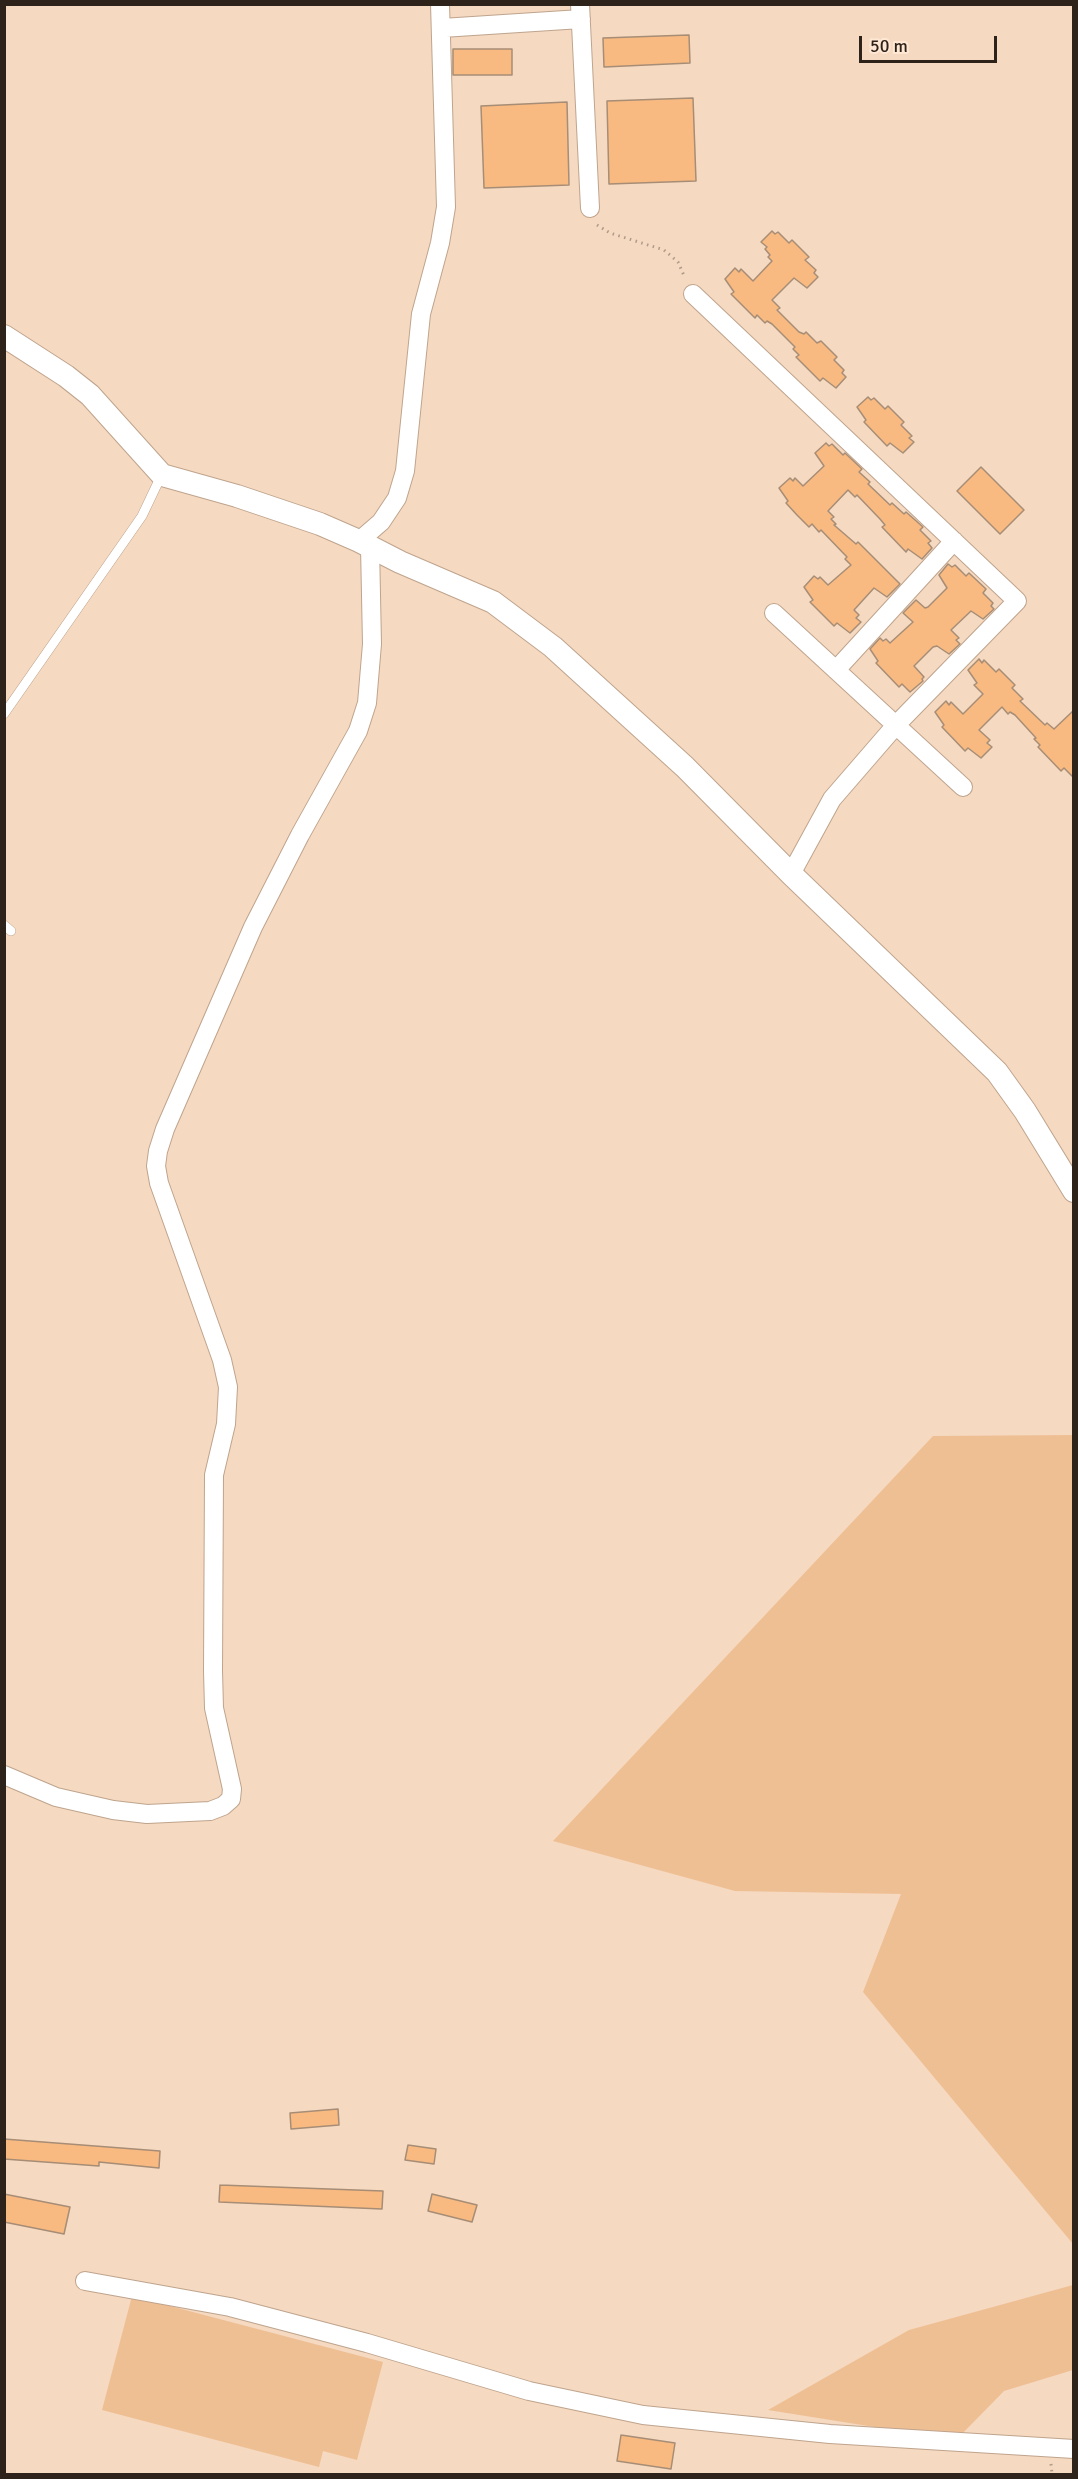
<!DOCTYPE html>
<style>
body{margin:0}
#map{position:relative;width:1078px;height:2479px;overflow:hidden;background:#f5d9c1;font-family:Signika,sans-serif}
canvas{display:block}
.frame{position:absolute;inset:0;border:6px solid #2e231a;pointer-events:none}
.scale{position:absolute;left:859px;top:36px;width:138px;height:27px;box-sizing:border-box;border:3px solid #2e231a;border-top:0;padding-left:8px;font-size:18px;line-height:21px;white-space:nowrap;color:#2e231a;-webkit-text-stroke:4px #fee8d4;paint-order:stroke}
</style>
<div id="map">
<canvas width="1078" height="2479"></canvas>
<div class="frame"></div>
<div class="scale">50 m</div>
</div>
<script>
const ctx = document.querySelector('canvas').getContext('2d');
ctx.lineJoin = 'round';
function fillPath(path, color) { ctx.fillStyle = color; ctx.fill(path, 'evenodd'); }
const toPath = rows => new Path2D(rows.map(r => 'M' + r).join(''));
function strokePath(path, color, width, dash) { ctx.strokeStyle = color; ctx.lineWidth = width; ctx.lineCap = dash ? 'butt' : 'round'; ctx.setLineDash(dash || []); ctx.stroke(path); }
fillPath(toPath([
 [1073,1435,1074,1435,1073,2244,863,1992,901,1894,735,1891,553,1841,933,1436],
 [1073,2285,1073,2370,1004,2391,956,2440,768,2410,909,2330],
 [132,2296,383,2362,357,2460,323,2451,319,2467,102,2410]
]), '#efbf94');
const building = toPath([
 [689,35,690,63,604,67,603,38,689,35],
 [453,49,512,49,512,75,453,75,453,49],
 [693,98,696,181,609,184,607,101,693,98],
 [567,102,569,185,484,188,481,106,567,102],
 [772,231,775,234,778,232,789,243,792,240,809,257,805,260,816,270,814,273,818,277,807,288,794,278,772,300,780,308,777,310,799,332,804,334,806,332,817,343,821,341,837,357,834,360,844,370,842,373,846,377,836,388,823,378,820,381,796,357,799,355,793,349,795,347,772,324,767,321,765,323,757,315,755,318,731,294,734,292,725,279,735,268,739,272,741,269,753,281,772,261,768,257,770,255,765,249,767,247,761,242,772,231],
 [868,397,871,400,874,398,885,409,888,406,904,422,901,425,912,436,909,438,914,442,903,453,890,443,887,446,864,422,866,420,857,407,868,397],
 [826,443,829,446,832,444,843,455,845,453,862,469,859,472,870,482,868,484,890,505,892,503,904,514,906,512,923,527,920,530,931,541,928,543,932,548,922,559,908,549,906,552,882,527,885,525,880,519,857,495,855,497,848,490,828,511,834,517,831,519,836,524,834,525,856,544,858,542,900,584,887,597,874,588,854,610,859,615,856,618,861,622,850,633,837,623,834,626,810,602,813,600,804,587,814,576,818,579,820,577,828,585,851,565,845,559,847,557,821,530,819,532,812,524,809,527,797,515,786,503,788,501,779,488,790,478,793,481,795,478,803,486,824,466,815,453,826,443],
 [981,467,1024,510,1000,534,957,491,981,467],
 [948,564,952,567,955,565,966,576,969,573,986,589,983,593,993,603,991,606,994,609,983,619,971,611,951,630,959,638,956,640,960,644,949,654,937,646,933,647,914,666,924,677,922,679,923,681,910,692,902,684,899,687,876,663,878,661,870,649,880,638,883,641,886,639,890,643,913,622,903,613,916,600,925,608,928,607,947,588,939,575,948,564],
 [979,659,982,663,984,660,996,672,999,669,1015,685,1012,688,1023,699,1020,701,1045,725,1047,723,1054,729,1074,710,1074,778,1064,768,1061,771,1038,747,1040,745,1034,739,1036,738,1015,715,1010,712,1008,714,1002,707,979,730,990,740,987,743,992,747,981,758,968,748,965,751,942,727,944,725,935,712,946,701,949,705,951,702,963,714,983,694,974,685,977,683,968,670,979,659],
 [338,2109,339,2125,291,2129,290,2113,338,2109],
 [4,2139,160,2151,159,2168,99,2162,99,2166,4,2159,4,2139],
 [408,2145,436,2149,434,2164,405,2160,408,2145],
 [220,2185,383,2191,382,2209,219,2202,220,2185],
 [4,2194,70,2207,64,2234,4,2222,4,2194],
 [432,2194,477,2205,472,2222,428,2211,432,2194],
 [621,2435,675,2443,671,2469,617,2461,621,2435]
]);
fillPath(building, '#f8ba81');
strokePath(building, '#a78d76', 1.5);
const service = toPath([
 [4,714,142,516,161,476],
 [4,925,11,931]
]);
const minor = toPath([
 [580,4,590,208],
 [442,28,581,19],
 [693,294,1017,601,896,725,832,799,791,874],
 [359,541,381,522,397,498,405,471,421,314,440,243,446,207,440,4],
 [774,613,963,787],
 [836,670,954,541],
 [4,1775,56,1797,113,1810,147,1814,210,1811,223,1806,231,1799,232,1789,214,1708,213,1671,214,1475,226,1424,228,1387,222,1360,159,1183,156,1166,158,1151,165,1129,253,927,300,835,358,731,367,703,372,644,370,546],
 [85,2281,230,2307,367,2343,529,2391,643,2415,830,2434,1074,2449]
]);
const tertiary = toPath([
 [4,336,66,376,90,395,162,475,237,496,320,524,359,541,400,562,493,602,553,647,685,767,791,874,997,1072,1025,1111,1074,1191]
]);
strokePath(service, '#bfa48d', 10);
strokePath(minor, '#bfa48d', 20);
strokePath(tertiary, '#bfa48d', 24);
strokePath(toPath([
 [597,225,610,233,664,250,678,262,685,278],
 [1051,2464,1052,2474]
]), '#b19b88', 3, [1.5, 4.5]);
strokePath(service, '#fff', 9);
strokePath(minor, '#fff', 18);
strokePath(tertiary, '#fff', 22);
</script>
